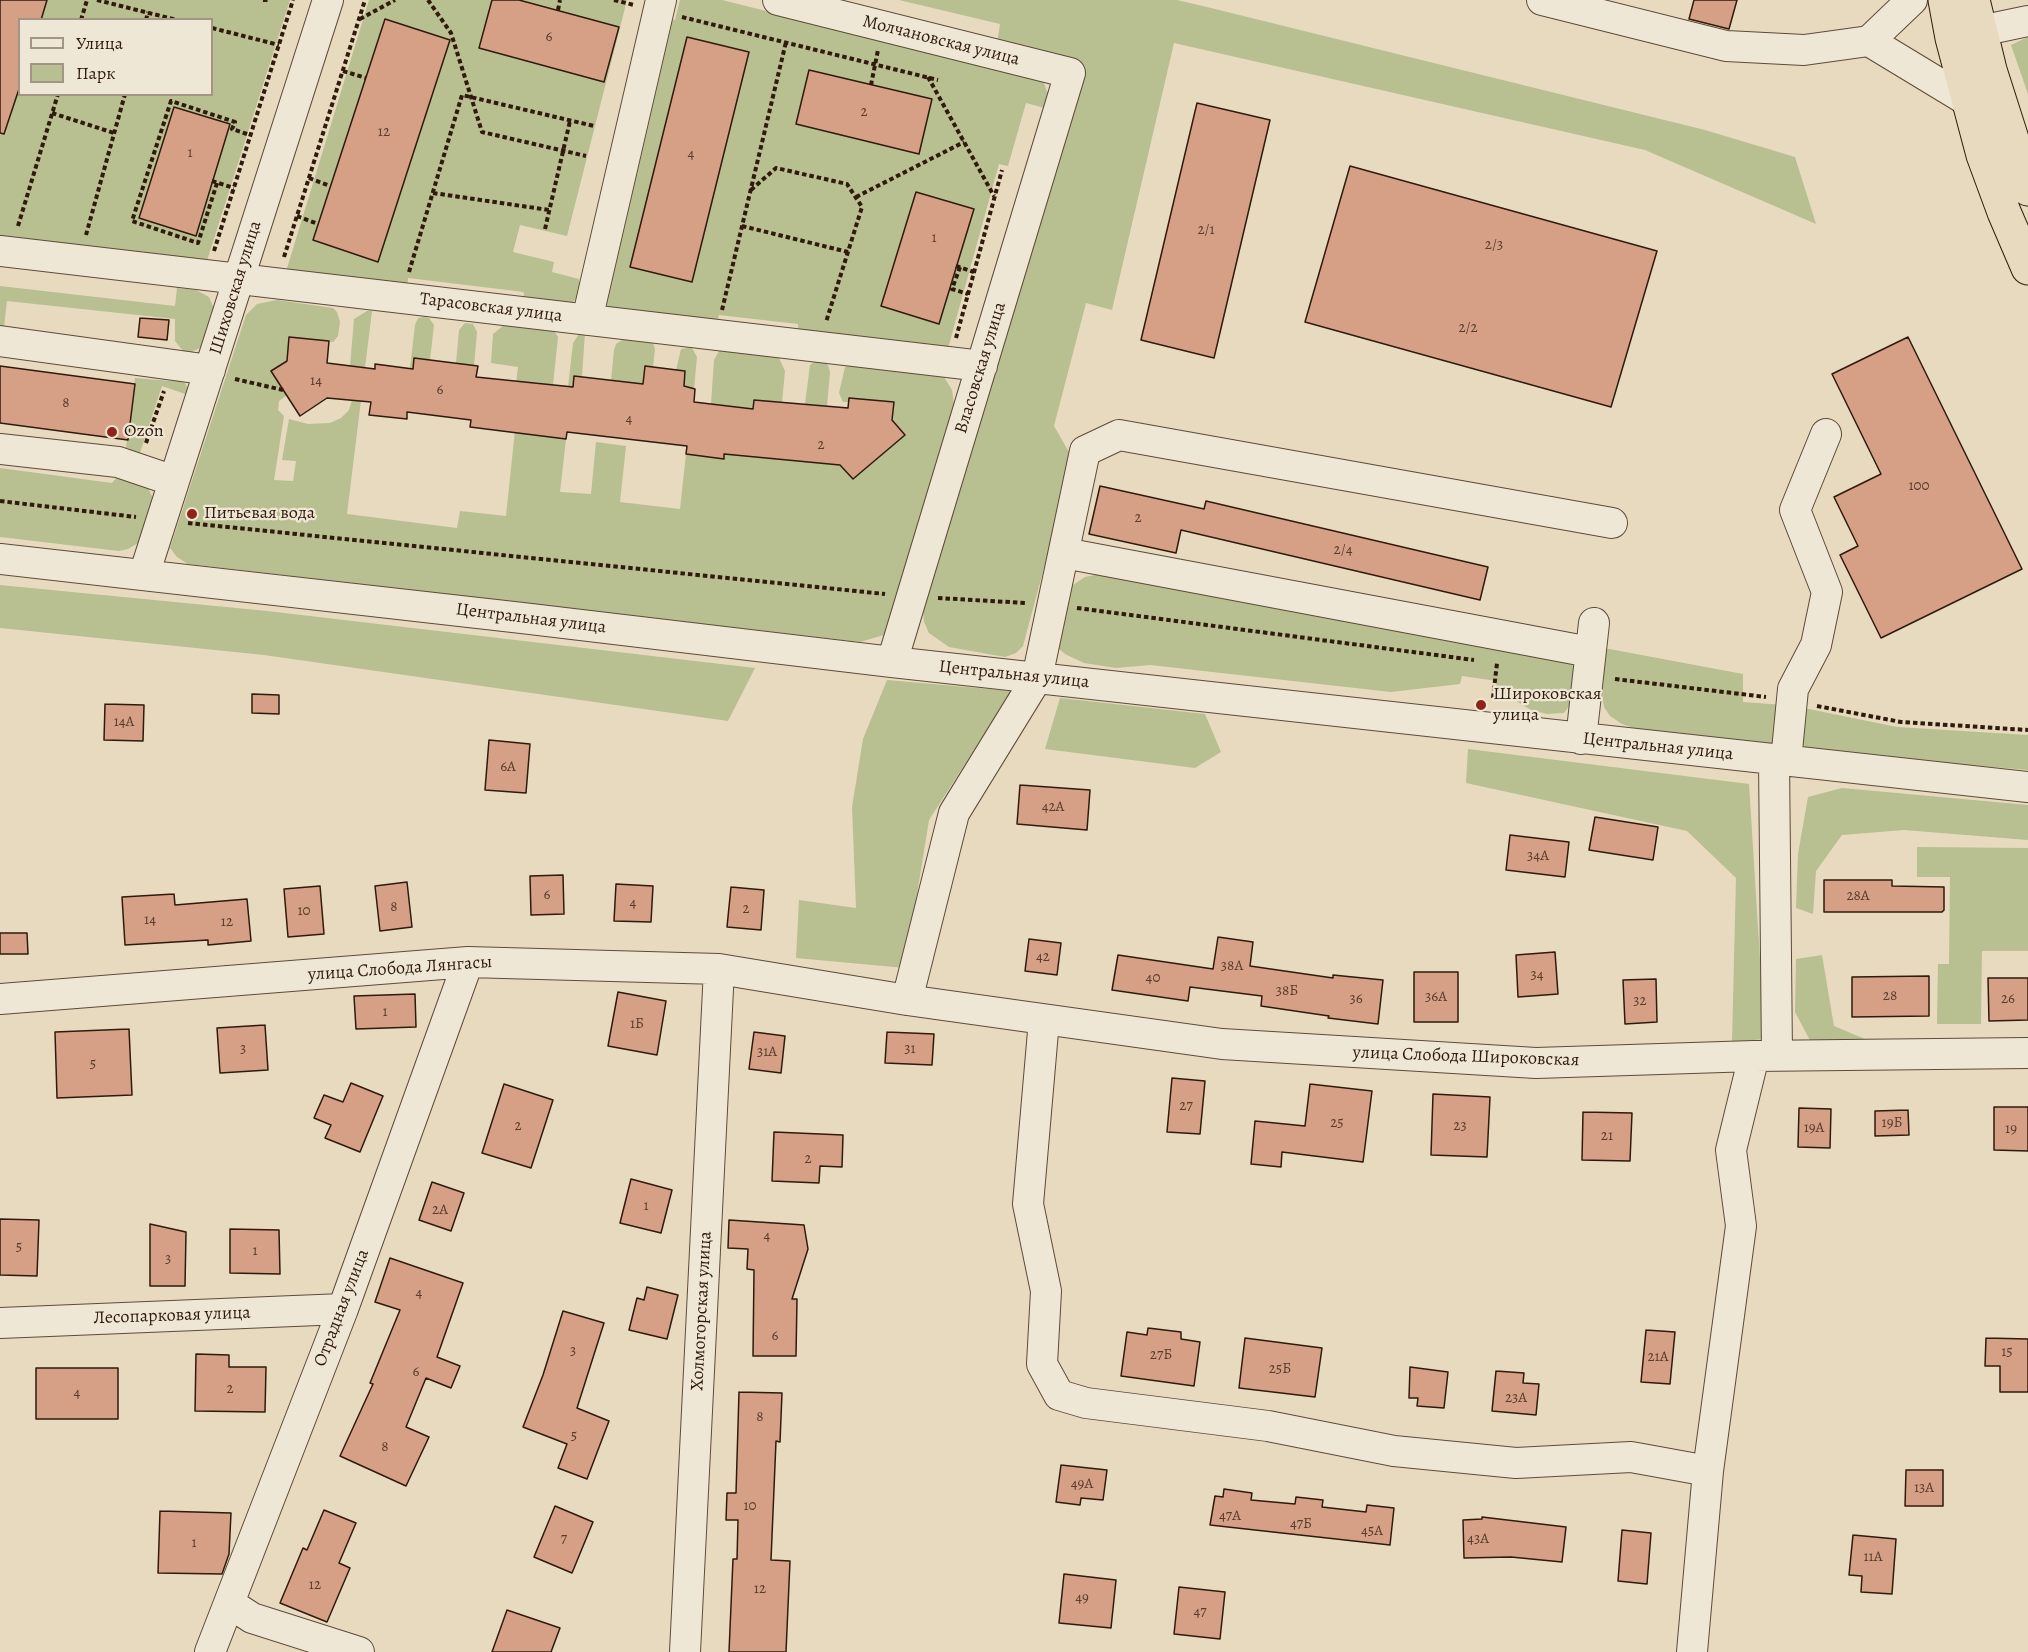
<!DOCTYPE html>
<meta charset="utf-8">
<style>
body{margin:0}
#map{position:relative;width:2028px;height:1652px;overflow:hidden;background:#e7dabf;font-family:Alegreya,serif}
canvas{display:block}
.legend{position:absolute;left:18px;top:18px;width:195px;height:78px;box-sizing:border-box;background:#efe7d5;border:2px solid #a39585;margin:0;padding:8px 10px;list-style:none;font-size:18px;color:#301a0c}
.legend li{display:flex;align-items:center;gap:12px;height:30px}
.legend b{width:30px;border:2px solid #a39585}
</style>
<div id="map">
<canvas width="2028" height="1652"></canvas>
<ul class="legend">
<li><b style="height:8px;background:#efe7d5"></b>Улица</li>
<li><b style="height:16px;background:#b8bf90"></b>Парк</li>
</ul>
</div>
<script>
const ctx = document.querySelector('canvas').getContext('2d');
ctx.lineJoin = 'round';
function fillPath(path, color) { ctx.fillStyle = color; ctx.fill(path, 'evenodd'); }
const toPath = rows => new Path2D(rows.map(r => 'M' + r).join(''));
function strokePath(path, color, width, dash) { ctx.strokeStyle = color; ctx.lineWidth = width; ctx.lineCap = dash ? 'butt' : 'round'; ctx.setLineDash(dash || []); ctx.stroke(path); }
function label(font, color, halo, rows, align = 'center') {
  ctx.font = font + ' Alegreya,serif'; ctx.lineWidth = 4.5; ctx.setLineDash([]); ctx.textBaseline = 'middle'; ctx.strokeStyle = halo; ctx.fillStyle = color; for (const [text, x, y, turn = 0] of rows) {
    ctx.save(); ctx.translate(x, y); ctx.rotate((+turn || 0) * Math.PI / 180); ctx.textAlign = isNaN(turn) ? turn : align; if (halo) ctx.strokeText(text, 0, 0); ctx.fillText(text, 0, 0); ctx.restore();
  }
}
fillPath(toPath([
 [0,0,290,0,205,267,0,243],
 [20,20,212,20,212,94,20,94],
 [369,0,627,0,567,236,520,225,513,252,554,262,552,272,579,279,579,293,572,304,523,306,524,292,408,278,407,291,284,278],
 [680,0,722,0,1043,80,1048,95,1045,108,1026,103,1008,166,999,164,947,352,798,337,798,324,719,315,716,328,602,307,670,19,675,20],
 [899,0,1177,0,1211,8,1705,130,1795,157,1816,224,1645,150,1174,43,1112,310,1086,303,1054,426,1073,459,1023,646,1016,653,1005,657,949,647,929,633,924,622,923,610,1080,65,997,43,1000,24],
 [2028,37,2028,94,2011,45],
 [0,286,175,306,177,288,196,290,209,297,215,311,206,341,200,348,189,353,184,352,175,341,175,319,7,301,4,327,0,327],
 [277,300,333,308,337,312,340,322,338,336,333,342,289,337,287,395,279,401,278,410,284,416,274,480,293,481,296,461,282,460,289,419,308,424,330,423,341,418,349,410,352,400,355,367,350,366,354,319,367,311,372,311,347,514,457,528,460,511,506,516,518,402,514,401,518,367,491,363,493,334,504,325,547,329,555,332,558,337,553,385,533,382,526,434,566,439,560,492,591,494,596,442,626,446,620,502,680,509,686,454,724,459,730,406,711,404,714,360,719,351,773,355,779,358,785,371,782,402,754,400,840,465,853,479,905,435,892,420,894,402,849,398,848,402,843,402,839,393,845,367,849,365,933,373,944,377,952,390,954,405,901,583,892,627,884,635,860,642,188,564,177,557,170,548,246,315,257,304],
 [424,317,429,318,434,325,430,360,413,369,410,368,415,325,418,318],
 [465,323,473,324,477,332,474,366,456,363,459,330],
 [585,332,582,376,575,376,573,387,568,387,573,343,579,334],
 [629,339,653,343,655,349,653,367,645,367,643,384,611,380,614,350,616,344,622,340],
 [687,348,692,348,697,357,694,389,684,388,685,372,676,370,681,349],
 [821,360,828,365,830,372,827,406,805,404,810,365,814,362],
 [173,375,185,383,191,396,162,386,140,453,126,448,135,378,172,381],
 [0,468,112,483,118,476,146,483,155,503,138,543,128,549,119,551,0,537],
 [1095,575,1105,575,1569,660,1576,671,1572,702,1564,713,1547,714,1531,710,1496,689,1497,681,1462,676,1460,684,1391,692,1150,665,1116,668,1084,663,1065,654,1058,648,1070,587,1085,577],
 [0,585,267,611,755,668,728,721,264,655,0,628],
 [1604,648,1743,674,1743,702,1784,705,1780,749,1639,730,1622,724,1610,716,1604,707,1602,695],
 [887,680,1012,691,929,820,905,968,796,958,799,900,856,908,852,807,863,739],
 [1060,698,1205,714,1221,752,1195,768,1045,749],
 [1799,707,1897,727,2028,735,2028,770,1794,750],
 [1468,749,1749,784,1765,1039,1732,1042,1736,878,1687,831,1466,783],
 [1842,788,2028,805,2028,840,1904,830,1842,835,1816,871,1813,914,1796,908,1798,854,1808,797],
 [1917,847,2028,848,2028,951,1982,951,1981,1024,1937,1024,1938,964,1949,964,1950,877,1917,877],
 [1822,955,1834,1026,1879,1045,1813,1046,1795,1012,1796,959]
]), '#b8bf90');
const building = toPath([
 [0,0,47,0,41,20,20,20,20,86,4,134,0,133,0,0],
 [492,0,519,0,619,27,604,82,479,48,492,0],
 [1694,0,1737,0,1729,29,1689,19,1694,0],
 [385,19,450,40,378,262,313,240,385,19],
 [687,37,749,52,692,282,630,267,687,37],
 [809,70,932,99,919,154,796,124,809,70],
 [1197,103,1270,120,1214,358,1141,340,1197,103],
 [174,107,230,124,196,236,139,218,174,107],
 [1350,166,1657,251,1611,407,1305,322,1350,166],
 [916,192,974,209,939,324,881,306,916,192],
 [140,318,169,320,167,340,138,337,140,318],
 [289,337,329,341,327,363,375,369,375,364,413,369,414,358,478,366,476,377,573,387,574,376,643,384,645,366,685,371,684,386,695,389,694,402,753,409,754,400,848,408,849,398,894,402,892,420,905,435,853,479,840,465,724,454,724,459,686,454,687,446,567,432,566,439,470,427,471,420,407,412,407,419,369,415,371,402,327,398,300,416,271,371,287,361,289,337],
 [1908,337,2022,569,1881,638,1840,555,1858,546,1834,497,1881,474,1832,374,1908,337],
 [0,366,135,384,128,440,0,423,0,366],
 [1100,486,1204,509,1206,501,1488,567,1480,600,1181,530,1176,553,1089,534,1100,486],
 [252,694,279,695,279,714,252,713,252,694],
 [105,704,144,705,143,741,104,740,105,704],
 [489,740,530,744,526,793,485,790,489,740],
 [1020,785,1090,790,1087,830,1017,824,1020,785],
 [1595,817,1658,827,1653,860,1589,850,1595,817],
 [1510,835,1569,842,1565,877,1506,870,1510,835],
 [563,875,564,914,531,915,530,876,563,875],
 [1824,880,1892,880,1892,886,1944,887,1944,910,1942,912,1824,912,1824,880],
 [407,882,412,927,380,931,375,886,407,882],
 [616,884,653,886,651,922,614,921,616,884],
 [320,886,324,934,288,937,284,889,320,886],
 [731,887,764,890,761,930,727,927,731,887],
 [174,894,175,905,247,899,251,941,208,945,208,940,125,945,122,897,174,894],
 [0,933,27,933,28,954,0,954,0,933],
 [1218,937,1253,942,1250,966,1333,978,1333,975,1383,980,1378,1024,1328,1018,1329,1016,1261,1006,1262,996,1190,987,1188,1001,1112,990,1118,955,1213,969,1218,937],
 [1029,939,1061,943,1057,975,1025,971,1029,939],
 [1555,952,1558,994,1518,997,1516,955,1555,952],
 [1414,972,1458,972,1458,1022,1414,1022,1414,972],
 [1929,976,1929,1016,1852,1017,1852,977,1929,976],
 [1988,978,2028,978,2028,1020,1989,1021,1988,978],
 [1656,979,1657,1022,1625,1024,1623,980,1656,979],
 [618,992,666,1001,657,1055,608,1046,618,992],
 [415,994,416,1027,356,1029,354,996,415,994],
 [265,1025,268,1070,220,1073,217,1028,265,1025],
 [129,1029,132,1095,57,1098,55,1032,129,1029],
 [754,1032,785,1036,781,1073,749,1069,754,1032],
 [887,1032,934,1034,932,1065,885,1063,887,1032],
 [1172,1078,1205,1081,1200,1134,1167,1132,1172,1078],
 [351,1083,383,1096,360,1152,325,1138,331,1125,314,1118,324,1095,343,1102,351,1083],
 [504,1084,553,1100,531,1168,482,1153,504,1084],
 [1310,1084,1372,1091,1363,1162,1282,1152,1281,1167,1251,1164,1255,1121,1305,1126,1310,1084],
 [1433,1094,1490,1097,1487,1157,1431,1155,1433,1094],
 [1994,1107,2028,1107,2028,1151,1994,1150,1994,1107],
 [1799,1108,1831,1109,1830,1148,1798,1147,1799,1108],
 [1908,1110,1909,1135,1875,1136,1875,1111,1908,1110],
 [1583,1112,1632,1113,1630,1161,1582,1160,1583,1112],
 [774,1132,843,1135,842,1167,820,1166,819,1183,772,1181,774,1132],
 [631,1179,672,1190,661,1233,620,1223,631,1179],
 [432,1182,464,1193,451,1231,419,1220,432,1182],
 [0,1219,39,1220,37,1276,0,1275,0,1219],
 [729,1220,804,1225,808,1249,792,1299,797,1299,796,1356,753,1356,754,1270,747,1269,748,1249,728,1248,729,1220],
 [150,1224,186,1232,185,1286,150,1286,150,1224],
 [230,1229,279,1230,280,1274,230,1273,230,1229],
 [390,1258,463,1283,437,1357,460,1366,451,1388,426,1378,406,1427,429,1437,406,1486,340,1456,373,1384,370,1383,400,1310,375,1302,390,1258],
 [647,1287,678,1295,667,1339,629,1330,637,1298,644,1300,647,1287],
 [563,1311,604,1323,577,1408,609,1421,587,1479,558,1468,567,1444,523,1427,543,1375,563,1311],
 [1148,1328,1181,1332,1181,1339,1200,1342,1194,1386,1121,1376,1127,1332,1147,1335,1148,1328],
 [1646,1330,1675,1332,1670,1384,1641,1382,1646,1330],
 [1245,1338,1322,1348,1315,1397,1239,1388,1245,1338],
 [1986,1338,2028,1339,2028,1392,2000,1392,2000,1366,1985,1366,1986,1338],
 [196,1354,229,1355,229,1367,266,1367,265,1412,195,1411,196,1354],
 [1410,1367,1448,1372,1444,1408,1417,1406,1418,1398,1409,1398,1410,1367],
 [36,1368,118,1368,118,1419,36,1419,36,1368],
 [1496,1371,1524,1373,1523,1383,1539,1384,1536,1415,1492,1411,1496,1371],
 [739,1392,782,1393,780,1442,776,1441,771,1560,790,1561,786,1652,729,1652,733,1559,737,1559,738,1520,726,1520,727,1493,736,1493,739,1392],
 [1061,1465,1107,1470,1103,1500,1081,1498,1080,1505,1056,1502,1061,1465],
 [1906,1470,1943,1470,1943,1506,1905,1506,1906,1470],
 [1224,1489,1252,1493,1251,1500,1295,1504,1296,1497,1323,1500,1322,1507,1366,1512,1367,1505,1394,1508,1390,1545,1210,1525,1215,1496,1223,1497,1224,1489],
 [555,1506,593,1522,572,1573,534,1557,555,1506],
 [324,1510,356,1523,339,1563,350,1568,327,1622,280,1603,303,1548,307,1550,324,1510],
 [160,1511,231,1513,229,1554,222,1574,158,1573,160,1511],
 [1482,1517,1566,1527,1562,1562,1511,1557,1464,1558,1463,1520,1482,1519,1482,1517],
 [1622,1530,1651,1533,1647,1584,1618,1581,1622,1530],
 [1853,1535,1896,1539,1892,1594,1861,1592,1862,1576,1849,1575,1853,1535],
 [1064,1574,1116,1580,1111,1628,1059,1623,1064,1574],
 [1179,1587,1225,1592,1220,1639,1174,1634,1179,1587],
 [507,1610,560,1628,551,1652,492,1652,507,1610]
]);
fillPath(building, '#d6a087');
strokePath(building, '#301a0c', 1.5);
const minor = toPath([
 [778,0,1070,73,892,662],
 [1542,0,1726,46,1804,50,1869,41,1912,0],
 [1980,31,2028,21],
 [1869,41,1968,101],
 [0,251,982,366],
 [587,320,661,0],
 [0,341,210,370],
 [0,449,118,462,174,481],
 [1064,553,1590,652],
 [0,559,522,618,892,662,2028,787],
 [144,575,328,0],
 [1581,739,1594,623],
 [1774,760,1777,1055],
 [1786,761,1793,689,1816,645,1827,592,1795,510,1826,434],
 [0,999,468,962,719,969,907,1000,1222,1044,1536,1063,1754,1056,2028,1053],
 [907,1000,954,813,1037,678,1085,451,1119,435,1612,523],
 [1044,1020,1028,1204,1046,1291,1042,1364,1059,1395,1086,1403,1268,1426,1394,1451,1516,1463,1631,1457,1708,1471],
 [0,1323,343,1309],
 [229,1603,252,1618,359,1652],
 [210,1652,343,1309,468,962],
 [685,1652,719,969],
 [1692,1652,1708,1471,1741,1226,1731,1150,1754,1056]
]);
const highway = toPath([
 [1945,0,1952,38,1983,155,2004,212,2028,268],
 [1973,0,1990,70,2028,189]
]);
strokePath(minor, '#5e4a39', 32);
strokePath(highway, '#301a0c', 35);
strokePath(toPath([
 [97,0,177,20],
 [263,0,269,0],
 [428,0,451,33,482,132,586,156],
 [614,0,634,5],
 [558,10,560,0],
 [682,17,938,80],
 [360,19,395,0],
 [81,20,87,0],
 [146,20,148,12],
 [212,28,279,45],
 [343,71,366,78],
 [928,77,994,196],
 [871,85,878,50],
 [52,113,114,133],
 [309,178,330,186],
 [212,181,234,188],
 [217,183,198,243,132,221,171,101,235,122,232,129,250,135],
 [751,190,776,168,847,184,862,207,826,322],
 [433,193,549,210],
 [856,197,964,142],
 [297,216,318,224],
 [18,226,58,94],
 [742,226,848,252],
 [545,229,570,121],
 [86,235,125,94],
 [214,251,293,0],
 [284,257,365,0],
 [956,266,974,272],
 [960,267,952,289,968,294],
 [409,272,462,95,594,126],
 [722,310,786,42],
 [956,338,1002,170],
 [235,379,283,390],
 [146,443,164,391],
 [0,501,136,517],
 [188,523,885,594],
 [938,598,1026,603],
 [1077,608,1474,660],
 [1615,679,1766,697],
 [1493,698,1497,663],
 [1817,706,1901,722,2028,730]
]), '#301a0c', 4, [4.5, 3]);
strokePath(minor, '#efe7d5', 30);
strokePath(highway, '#e7dabf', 33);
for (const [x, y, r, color] of [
 [112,432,6,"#8f2418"],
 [192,514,6,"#8f2418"],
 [1481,705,6,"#8f2418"]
]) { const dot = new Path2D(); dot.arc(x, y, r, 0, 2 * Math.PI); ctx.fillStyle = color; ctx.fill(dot); strokePath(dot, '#efe7d5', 2); }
label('15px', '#5a3c2b', null, [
 ["6",549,37],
 ["2",864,112],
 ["12",384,132],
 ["1",190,153],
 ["4",691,154],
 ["2/1",1206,230],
 ["1",934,238],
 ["2/3",1494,245],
 ["2/2",1468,328],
 ["14",316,381],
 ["6",440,390],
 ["8",66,403],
 ["4",629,419],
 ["2",821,445],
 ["100",1919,486],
 ["2",1138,518],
 ["2/4",1343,550],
 ["14А",124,722],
 ["6А",508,767],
 ["42А",1053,807],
 ["34А",1538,856],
 ["6",547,895],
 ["28А",1858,896],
 ["4",633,903],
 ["8",394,907],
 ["2",746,909],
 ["10",304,911],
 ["14",150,920],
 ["12",227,922],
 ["42",1043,957],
 ["38А",1232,966],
 ["34",1537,975],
 ["40",1153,978],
 ["38Б",1287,991],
 ["28",1890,996],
 ["36А",1436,997],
 ["36",1356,999],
 ["26",2008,999],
 ["32",1640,1001],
 ["1",385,1012],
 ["1Б",637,1024],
 ["3",243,1049],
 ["31",910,1049],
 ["31А",767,1052],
 ["5",93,1064],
 ["27",1186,1106],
 ["25",1337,1123],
 ["19Б",1892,1123],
 ["2",518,1126],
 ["23",1460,1126],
 ["19А",1814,1128],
 ["19",2011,1129],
 ["21",1607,1136],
 ["2",808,1159],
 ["1",646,1206],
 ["2А",440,1210],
 ["4",767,1236],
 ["5",19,1247],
 ["1",255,1251],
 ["3",168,1259],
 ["4",419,1293],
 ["6",775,1336],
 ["3",573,1351],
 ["15",2007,1352],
 ["27Б",1161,1355],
 ["21А",1658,1357],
 ["25Б",1280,1369],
 ["6",416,1372],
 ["2",230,1389],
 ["4",77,1393],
 ["23А",1516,1398],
 ["8",760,1417],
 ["5",574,1436],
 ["8",385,1447],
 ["49А",1082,1484],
 ["13А",1924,1488],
 ["10",750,1506],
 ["47А",1230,1516],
 ["47Б",1301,1524],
 ["45А",1372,1531],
 ["7",564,1539],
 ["43А",1478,1539],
 ["1",194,1543],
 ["11А",1873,1557],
 ["12",315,1585],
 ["12",760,1589],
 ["49",1082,1598],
 ["47",1200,1612]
]);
label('18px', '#301a0c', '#efe7d5', [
 ["Молчановская улица",941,41,14],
 ["Шиховская улица",236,288,-73],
 ["Тарасовская улица",491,308,7],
 ["Власовская улица",981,368,-73],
 ["Центральная улица",531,619,7],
 ["Центральная улица",1014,675,6],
 ["Центральная улица",1658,747,6],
 ["улица Слобода Лянгасы",400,969,-4],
 ["улица Слобода Широковская",1466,1057,2],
 ["Отрадная улица",342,1308,-69],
 ["Холмогорская улица",702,1311,-87],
 ["Лесопарковая улица",172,1316,-2]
]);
label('18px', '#301a0c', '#efe7d5', [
 ["Ozon",124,432],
 ["Питьевая вода",204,514],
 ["Широковская",1493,695],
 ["улица",1493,716]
], 'left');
</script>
